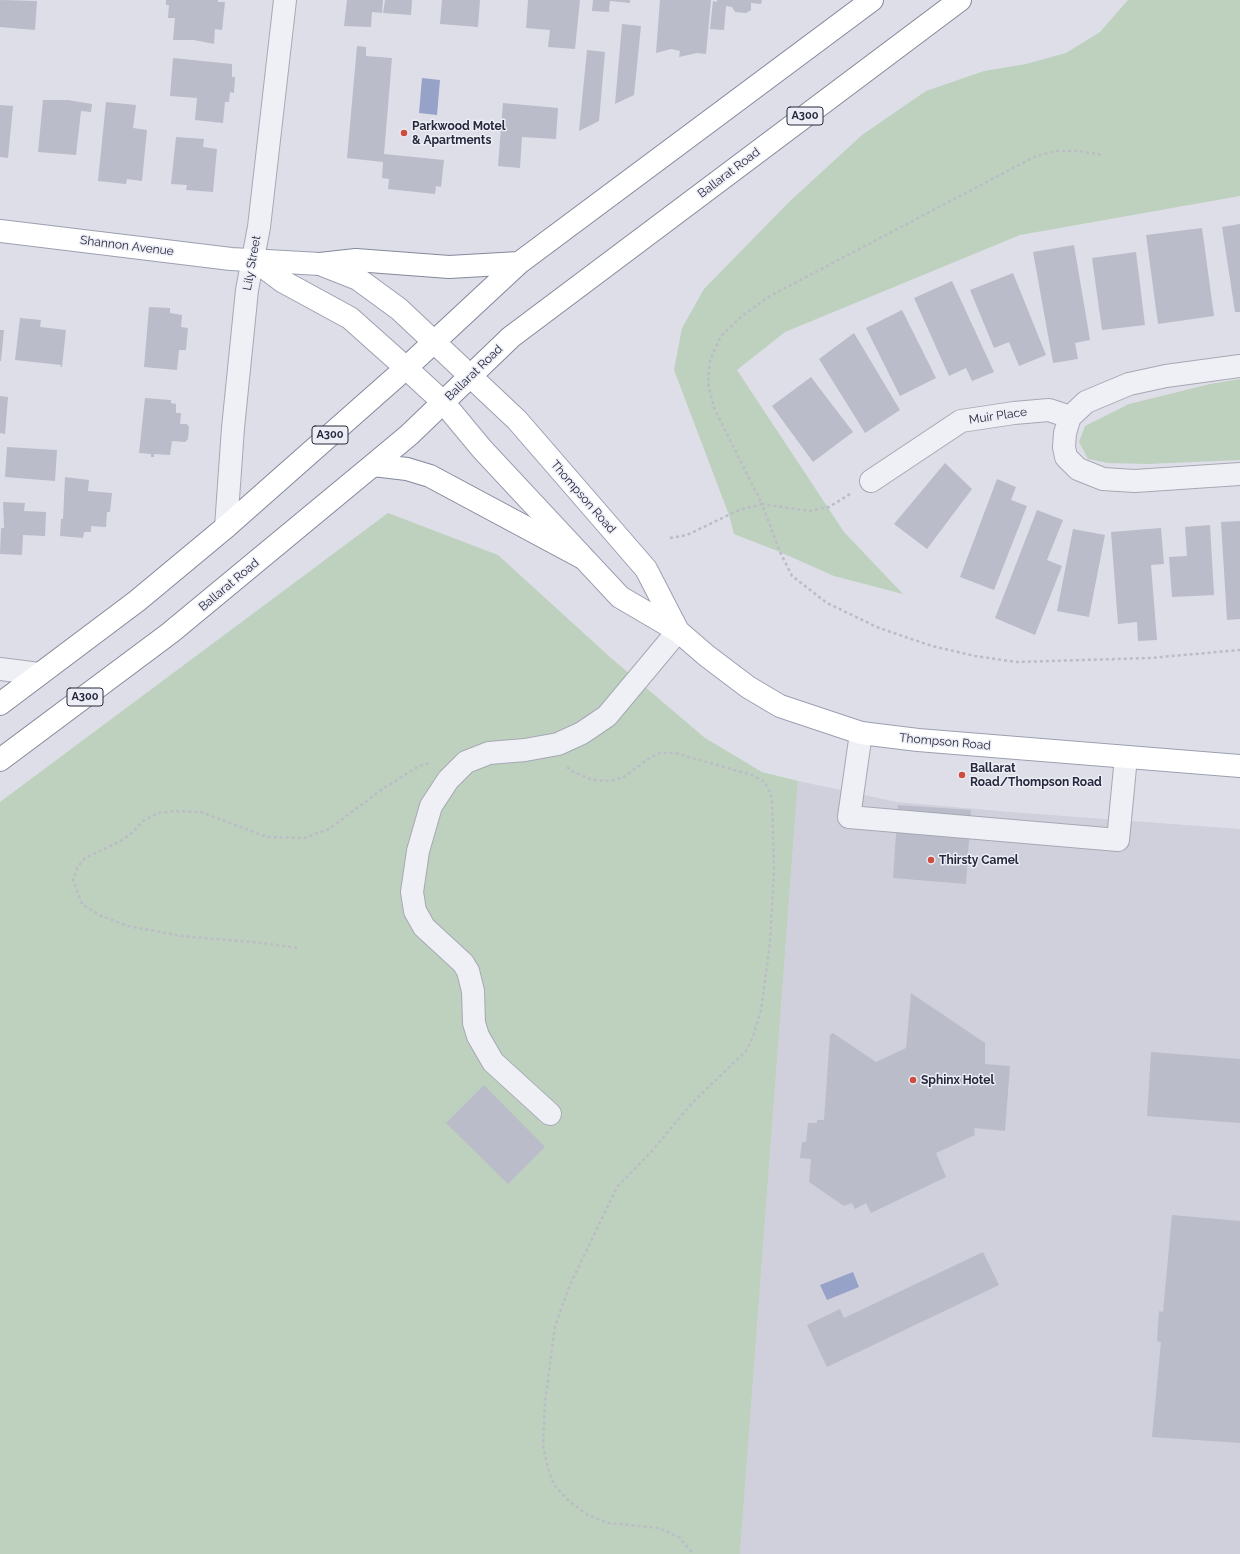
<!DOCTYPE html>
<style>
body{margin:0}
canvas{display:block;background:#dddee7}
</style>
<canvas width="1240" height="1554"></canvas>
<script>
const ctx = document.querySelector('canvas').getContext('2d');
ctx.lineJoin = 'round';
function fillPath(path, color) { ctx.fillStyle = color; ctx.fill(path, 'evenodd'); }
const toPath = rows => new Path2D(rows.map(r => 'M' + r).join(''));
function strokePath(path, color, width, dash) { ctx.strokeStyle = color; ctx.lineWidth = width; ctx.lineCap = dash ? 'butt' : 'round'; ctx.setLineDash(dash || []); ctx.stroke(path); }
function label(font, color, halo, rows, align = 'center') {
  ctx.font = font + ' Raleway,sans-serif'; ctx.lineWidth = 3; ctx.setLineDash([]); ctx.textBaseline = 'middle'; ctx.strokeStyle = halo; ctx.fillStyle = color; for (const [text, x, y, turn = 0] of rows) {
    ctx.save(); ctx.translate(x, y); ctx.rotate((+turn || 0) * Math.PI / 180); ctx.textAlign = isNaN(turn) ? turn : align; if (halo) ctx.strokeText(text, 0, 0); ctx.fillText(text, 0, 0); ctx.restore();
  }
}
fillPath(toPath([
 [798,781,897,802,1010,812,1240,829,1240,1554,740,1554]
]), '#cfd0dc');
fillPath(toPath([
 [1128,0,1240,0,1240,196,1020,235,785,332,737,370,844,532,903,594,834,576,780,552,734,534,729,515,674,370,682,328,704,289,789,202,862,135,926,91,984,71,1026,64,1066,53,1100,32],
 [1240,379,1240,460,1148,464,1108,463,1088,459,1079,442,1085,426,1129,404,1210,384],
 [388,513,498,555,611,658,705,738,762,772,798,781,740,1554,0,1554,0,802]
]), '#bed1be');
fillPath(toPath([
 [422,78,440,80,437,115,419,113],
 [853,1272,859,1287,827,1300,820,1285]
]), '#97a2c8');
fillPath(toPath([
 [0,0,37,1,35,30,0,27],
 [166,0,218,0,218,2,225,2,222,30,215,29,214,44,194,40,173,40,175,18,168,18,169,5,166,5],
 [347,0,383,0,382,13,372,12,371,27,344,26],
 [385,0,412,0,411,15,383,13],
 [442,0,480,0,478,27,440,24],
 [528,0,580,0,575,49,548,47,550,30,526,28],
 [593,0,630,0,630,3,610,1,609,12,592,11],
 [660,0,711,0,706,54,697,53,679,57,680,51,671,49,656,53],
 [717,0,762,0,761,4,751,3,751,10,746,13,735,12,732,7,726,6,724,30,710,29,713,1,717,2],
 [622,24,641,26,634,95,615,104],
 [357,46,366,47,366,56,392,58,384,154,444,160,441,187,436,186,435,194,388,189,389,179,382,178,383,162,347,158],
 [587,50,605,52,599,121,579,131],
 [173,58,232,64,232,77,235,77,234,93,230,92,229,102,225,102,223,123,195,120,197,98,170,96],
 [43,100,68,100,92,104,91,112,81,111,76,155,38,152],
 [106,102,136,105,133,128,147,130,142,181,127,179,126,184,98,181],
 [503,103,558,108,556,139,522,137,520,168,498,166],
 [0,105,13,106,8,158,0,157],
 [176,137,204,139,203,147,217,149,213,192,186,190,187,185,171,184],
 [1240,224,1240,312,1235,312,1222,227],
 [1202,228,1214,316,1158,324,1146,235],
 [1074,245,1090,340,1075,343,1078,359,1053,363,1033,252],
 [1136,252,1145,325,1102,330,1092,258],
 [1013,273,1046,355,1019,366,1009,342,994,348,970,290],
 [952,281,994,372,972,381,966,368,949,376,914,298],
 [149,307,170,308,170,313,182,315,181,327,188,328,186,350,179,350,177,370,144,367],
 [902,310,936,378,900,396,866,328],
 [20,318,41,320,40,327,66,330,62,367,60,367,61,365,15,360],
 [0,330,4,330,1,361,0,361],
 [854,333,900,410,865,433,819,359],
 [811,377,853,432,813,462,772,406],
 [0,396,8,397,5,434,0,433],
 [145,398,171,400,171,403,176,404,176,413,181,413,180,424,187,424,189,427,188,439,185,442,172,441,170,455,154,454,154,457,151,457,151,454,139,453],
 [7,447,57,450,55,481,5,477],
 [945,463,972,489,927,549,894,524],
 [65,477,89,480,88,491,112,493,110,512,107,512,106,527,91,526,91,532,84,532,83,538,60,536,61,519,63,519],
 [997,479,1016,487,1011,500,1027,506,994,590,960,577],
 [3,502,25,503,24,511,46,512,45,536,23,535,22,555,0,554,1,528,4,528],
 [1037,510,1063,520,1047,560,1062,566,1035,635,995,618],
 [1240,521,1240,619,1227,620,1221,522],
 [1210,525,1214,595,1172,597,1169,557,1187,556,1185,527],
 [1161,528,1164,564,1151,565,1157,640,1138,641,1137,622,1118,624,1111,532],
 [1073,529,1105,535,1089,617,1057,611],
 [898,805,971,810,966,884,893,878],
 [911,993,985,1043,985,1064,1010,1066,1005,1131,974,1128,975,1135,936,1153,946,1177,871,1213,866,1203,855,1209,852,1203,844,1206,809,1182,811,1159,800,1158,802,1142,806,1142,808,1123,817,1123,817,1120,824,1120,830,1035,833,1033,876,1062,906,1048],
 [1151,1052,1240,1059,1240,1123,1147,1116],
 [484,1085,545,1147,508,1184,446,1123],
 [1172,1215,1240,1221,1240,1443,1152,1437,1161,1342,1157,1341,1159,1311,1163,1312],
 [983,1252,999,1285,827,1367,807,1325,840,1309,844,1318]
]), '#babcca');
const minor = toPath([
 [1240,366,1166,376,1129,384,1086,402,1070,417,1065,433,1064,447,1066,457,1078,469,1103,479,1135,481,1240,474],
 [871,481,961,421,1014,413,1049,410,1070,417],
 [226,527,233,428,247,290,259,227,285,0],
 [0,669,39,674],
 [861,733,849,817,1118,840,1126,757],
 [550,1114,493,1062,478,1036,474,1023,473,991,468,971,463,963,424,927,415,911,412,892,418,851,431,806,448,780,466,762,489,753,525,750,558,744,582,733,607,716,678,631]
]);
const major = toPath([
 [0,231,231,259,320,264,358,279,399,309,517,420,646,569,678,631],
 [254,260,282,281,350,318,406,368,443,402,482,449,620,597,678,631,707,656,748,687,780,706,861,733,918,740,1240,766]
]);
const highway = toPath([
 [320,264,356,260,449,267,519,263],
 [373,465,407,469,430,476,583,558],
 [0,704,137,601,226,527,406,368,519,263,872,0],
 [0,760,170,633,373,465,409,435,511,337,960,0]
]);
strokePath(minor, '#a6a8b4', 24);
strokePath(major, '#9c9fb2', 24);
strokePath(highway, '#84889d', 24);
strokePath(toPath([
 [850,494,829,507,809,511,762,504,780,552,792,576,827,603,879,628,932,646,975,656,1016,662,1150,658,1240,650],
 [670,538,687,535,739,510,762,504,714,408,708,383,710,360,721,336,742,316,770,296,1036,156,1057,151,1079,151,1102,155],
 [567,767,572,771,592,780,610,781,624,777,648,759,660,753,675,753,752,775,763,781,769,789,772,799,774,870,770,943,761,1010,753,1037,746,1051,692,1103,651,1152,617,1187,569,1287,555,1326,545,1402,543,1446,548,1468,554,1485,568,1500,586,1514,608,1523,659,1528,680,1538,693,1554],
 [297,948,263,943,182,936,128,926,99,915,82,904,73,880,77,868,85,858,119,842,132,833,143,821,158,813,176,811,201,812,267,837,304,838,329,829,381,790,419,766,429,763]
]), '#bbbcc5', 2.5, [3, 3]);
strokePath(minor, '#eff0f5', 22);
strokePath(major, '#fff', 22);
strokePath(highway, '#fff', 22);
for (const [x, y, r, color] of [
 [404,133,4,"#cf4d3f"],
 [962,775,4,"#cf4d3f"],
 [931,860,4,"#cf4d3f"],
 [913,1080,4,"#cf4d3f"]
]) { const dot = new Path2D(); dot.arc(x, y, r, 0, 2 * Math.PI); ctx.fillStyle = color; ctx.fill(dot); strokePath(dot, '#ecedf5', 1.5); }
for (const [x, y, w] of [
 [805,116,36],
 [330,435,36],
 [85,697,36]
]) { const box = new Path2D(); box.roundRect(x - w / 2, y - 9, w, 18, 3); ctx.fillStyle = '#ecedf5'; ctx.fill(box); strokePath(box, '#26293d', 1); }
label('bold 11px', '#26293d', null, [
 ["A300",805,116],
 ["A300",330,435],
 ["A300",85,697]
]);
label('bold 12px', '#26293d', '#ecedf5', [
 ["Parkwood Motel",412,126],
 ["& Apartments",412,140],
 ["Ballarat",970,768],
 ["Road/Thompson Road",970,782],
 ["Thirsty Camel",939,860],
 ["Sphinx Hotel",921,1080]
], 'left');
label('12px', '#26293d', '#ecedf5', [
 ["Ballarat Road",729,173,-37],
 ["Shannon Avenue",127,246,7],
 ["Lily Street",252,263,-80],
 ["Ballarat Road",474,373,-44],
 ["Muir Place",998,416,-8],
 ["Thompson Road",583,497,49],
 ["Ballarat Road",229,585,-40],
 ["Thompson Road",945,742,5]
]);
</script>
